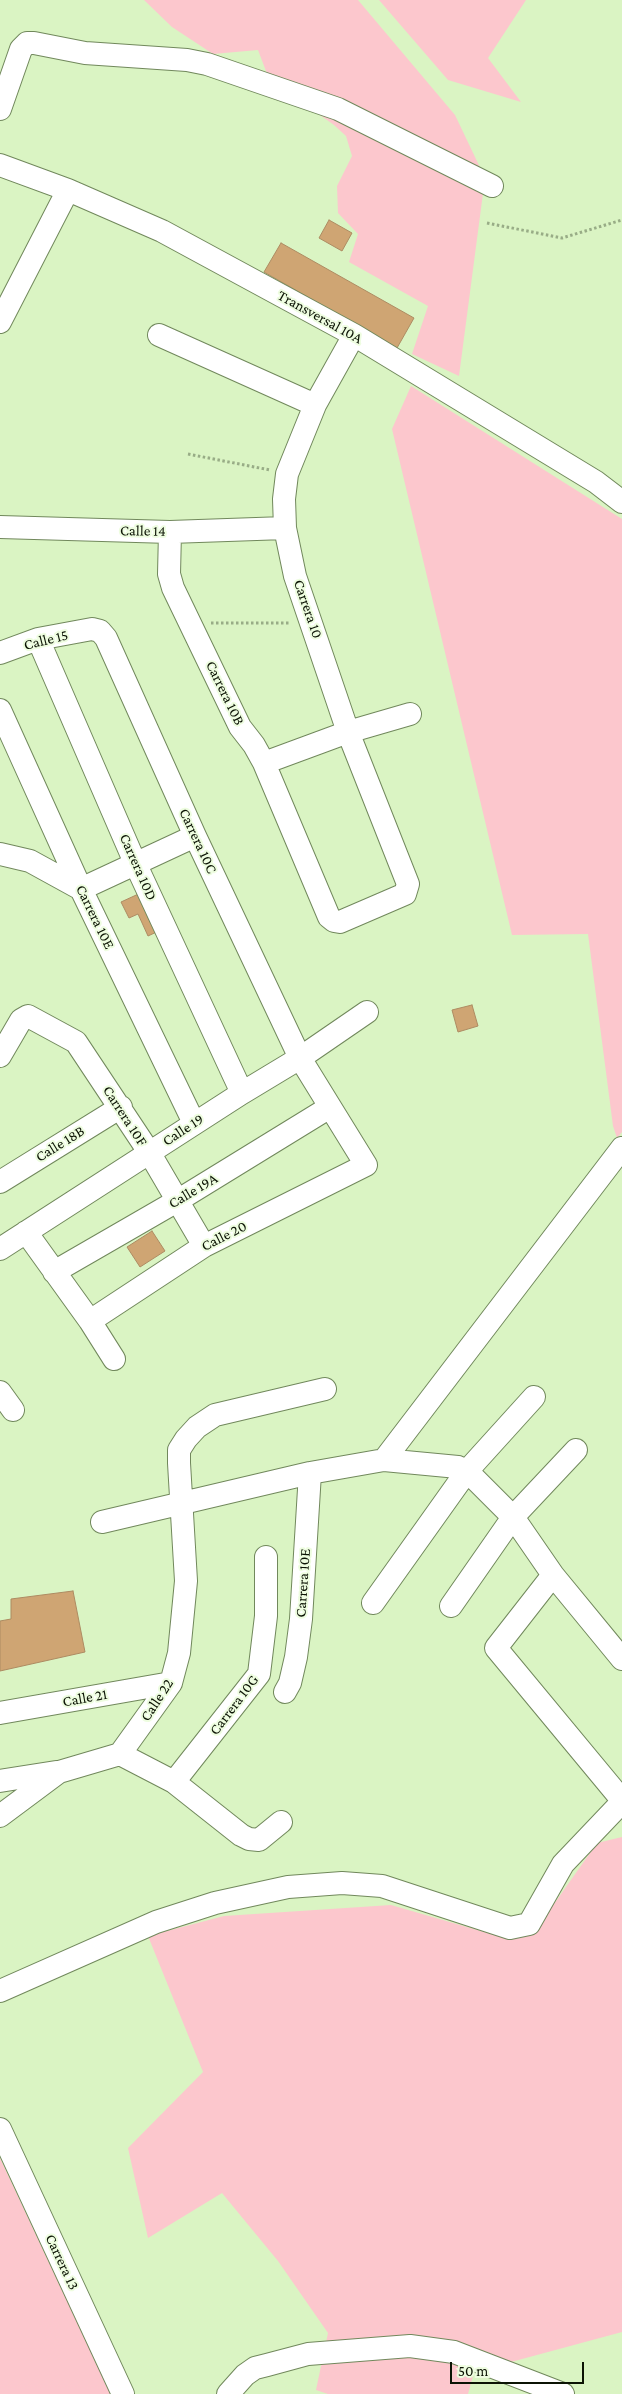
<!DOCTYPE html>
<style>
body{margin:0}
#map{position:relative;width:622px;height:2394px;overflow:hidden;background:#daf4c3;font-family:"Crimson Pro",serif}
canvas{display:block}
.scale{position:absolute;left:450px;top:2362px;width:134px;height:22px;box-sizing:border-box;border:2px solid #0b1304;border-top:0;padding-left:6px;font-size:15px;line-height:18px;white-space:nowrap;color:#0b1304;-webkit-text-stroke:4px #eefde0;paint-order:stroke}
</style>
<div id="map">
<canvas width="622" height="2394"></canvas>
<div class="scale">50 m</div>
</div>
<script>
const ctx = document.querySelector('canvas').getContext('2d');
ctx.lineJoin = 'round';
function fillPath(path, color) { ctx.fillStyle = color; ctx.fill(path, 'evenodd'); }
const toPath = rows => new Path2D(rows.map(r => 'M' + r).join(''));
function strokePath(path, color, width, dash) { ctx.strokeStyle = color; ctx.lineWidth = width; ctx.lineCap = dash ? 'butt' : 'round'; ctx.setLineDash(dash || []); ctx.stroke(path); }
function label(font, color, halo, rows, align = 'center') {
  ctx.font = font + ' "Crimson Pro",serif'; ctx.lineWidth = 4; ctx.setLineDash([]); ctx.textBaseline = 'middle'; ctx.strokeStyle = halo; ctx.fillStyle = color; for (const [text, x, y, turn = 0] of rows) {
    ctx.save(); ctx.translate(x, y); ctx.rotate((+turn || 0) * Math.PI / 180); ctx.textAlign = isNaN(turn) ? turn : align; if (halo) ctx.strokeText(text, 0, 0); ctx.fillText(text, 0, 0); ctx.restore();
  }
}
fillPath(toPath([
 [144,0,358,0,455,115,485,178,459,376,412,354,428,306,349,262,358,234,338,213,337,186,352,156,346,136,334,125,269,79,258,50,213,54,172,27],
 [379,0,526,0,488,58,521,102,448,80],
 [411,386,622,519,622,1132,617,1138,613,1126,588,934,512,935,392,429],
 [622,1837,622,2332,474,2372,468,2394,328,2394,316,2390,328,2333,278,2261,222,2193,148,2238,128,2148,203,2072,148,1936,224,1916,391,1905,498,1936,537,1928,597,1843],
 [0,2158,59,2284,113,2394,0,2394]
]), '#fcc7cd');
const building = toPath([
 [329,220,352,233,342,251,319,238,329,220],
 [281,243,414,318,397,348,264,272,281,243],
 [145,891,163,929,148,936,138,914,129,918,121,902,145,891],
 [472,1005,478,1026,458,1032,452,1010,472,1005],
 [152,1231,165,1251,140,1267,127,1247,152,1231],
 [73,1591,85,1652,0,1671,0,1621,11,1619,11,1599,73,1591]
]);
fillPath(building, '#cfa573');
strokePath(building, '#ad8b62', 1);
const minor = toPath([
 [0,109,21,49,27,43,34,43,85,53,187,60,207,64,338,109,492,186],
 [0,165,68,190,162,231,354,335,596,482,622,502],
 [0,322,68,190],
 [159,335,315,405],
 [0,527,170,532,285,528],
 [170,532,169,574,173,588,240,727,254,745,264,763,348,732,410,714],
 [38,639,136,865,242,1093],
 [0,653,38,639,92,629,100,631,106,638,195,836,300,1058,366,1165,204,1246,90,1321],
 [0,710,81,889,194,1123],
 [264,763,329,917,334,921,340,922,405,894,408,884,348,732,295,576,285,528,284,499,287,474,315,405,354,335],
 [0,854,30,861,81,889,195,836],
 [0,1056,21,1020,28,1016,76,1042,149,1152,204,1246],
 [0,1182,121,1107],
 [26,1232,90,1321,114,1359],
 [0,1249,242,1093,300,1058,367,1012],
 [54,1272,177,1201,330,1107],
 [0,1392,13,1410],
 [384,1460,622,1148],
 [102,1522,310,1473,384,1460,458,1467,467,1471,513,1517,553,1575,622,1659],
 [553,1575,496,1648,622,1800],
 [373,1603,467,1471,534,1397],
 [451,1606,513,1517,576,1450],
 [285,1692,290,1683,296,1657,301,1619,310,1473],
 [0,1713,171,1683],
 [120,1754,174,1782,241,1835,249,1839,259,1840,281,1822],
 [0,1781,56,1772],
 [174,1782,259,1674,266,1616,266,1557],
 [0,1816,59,1772,120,1754,171,1683,179,1653,186,1581,179,1463,179,1450,186,1439,197,1427,215,1415,325,1389],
 [0,1991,156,1922,215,1903,288,1887,342,1883,382,1886,510,1928,529,1924,563,1864,622,1802],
 [0,2129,123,2394],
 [228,2394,245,2375,255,2368,267,2365,308,2354,410,2346,454,2352,563,2394]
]);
strokePath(minor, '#71885c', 24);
strokePath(toPath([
 [487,223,562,238,622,220],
 [188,454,270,470],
 [211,623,290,623]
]), '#98ac86', 3, [2.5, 2.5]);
strokePath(minor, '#fff', 22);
label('15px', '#0b1304', '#eefde0', [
 ["Transversal 10A",320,317,29],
 ["Calle 14",143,531,1],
 ["Carrera 10",308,609,71],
 ["Calle 15",46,640,-14],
 ["Carrera 10B",225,693,64],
 ["Carrera 10C",198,841,65],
 ["Carrera 10D",138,867,66],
 ["Carrera 10E",95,917,64],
 ["Carrera 10F",125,1116,57],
 ["Calle 19",183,1130,-33],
 ["Calle 18B",60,1144,-32],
 ["Calle 19A",193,1191,-31],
 ["Calle 20",224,1236,-27],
 ["Carrera 10E",303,1583,-86],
 ["Calle 21",85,1698,-10],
 ["Calle 22",157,1700,-57],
 ["Carrera 10G",234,1705,-53],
 ["Carrera 13",62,2262,65]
]);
</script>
